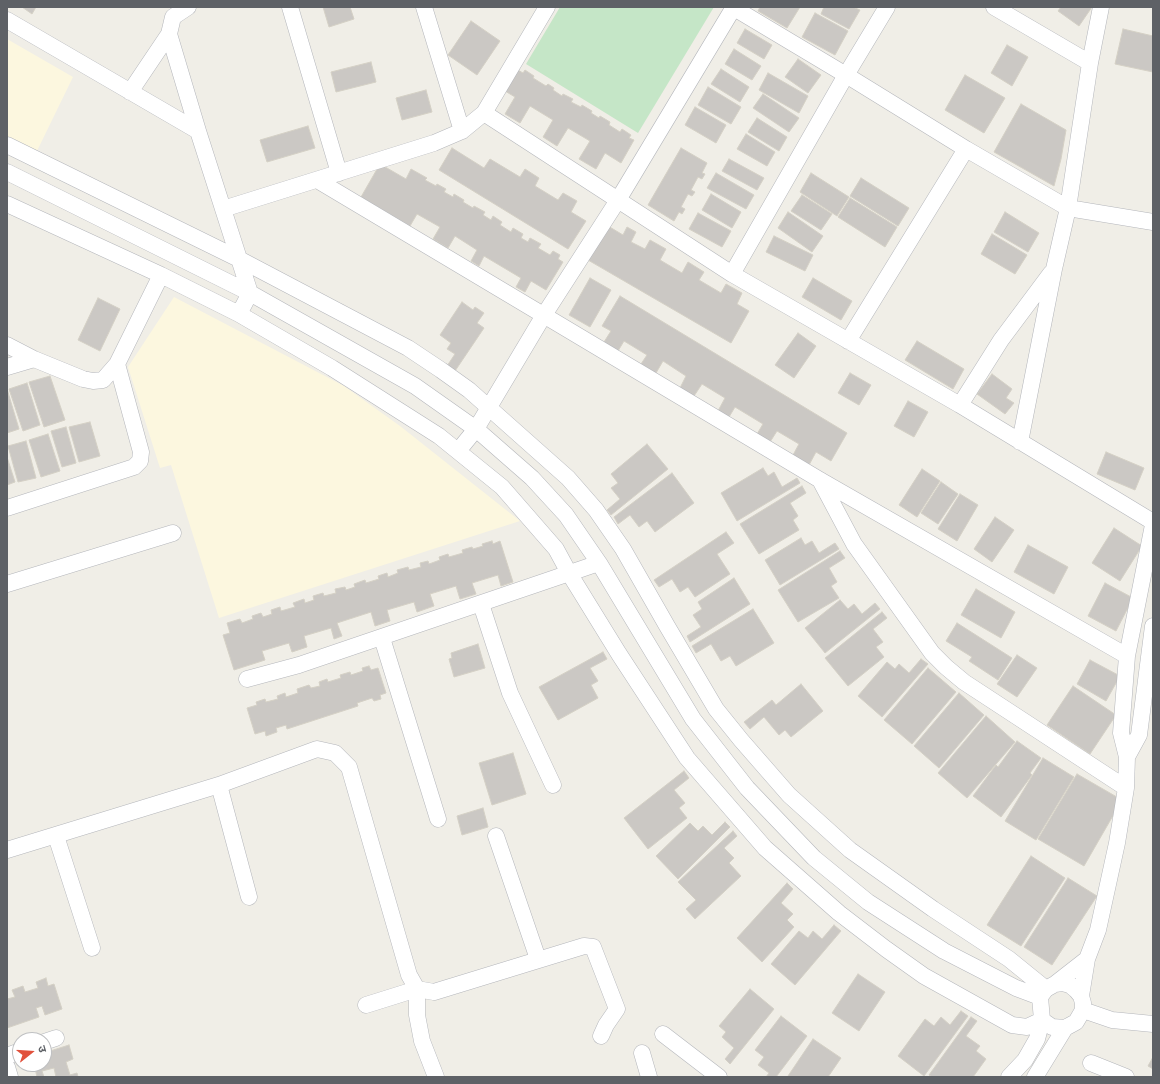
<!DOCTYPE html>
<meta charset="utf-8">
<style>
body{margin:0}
#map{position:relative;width:1160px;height:1084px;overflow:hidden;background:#f0eee7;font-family:Jost,"Noto Sans Devanagari",sans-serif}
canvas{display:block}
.frame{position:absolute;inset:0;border:8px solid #5e6166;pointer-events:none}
.north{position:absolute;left:12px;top:1032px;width:40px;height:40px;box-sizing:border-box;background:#fff;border:1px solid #bfc0c2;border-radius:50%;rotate:73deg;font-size:11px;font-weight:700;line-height:16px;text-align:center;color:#5e6166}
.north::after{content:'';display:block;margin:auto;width:14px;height:18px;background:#e1513c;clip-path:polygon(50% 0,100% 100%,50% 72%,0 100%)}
</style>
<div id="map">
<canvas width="1160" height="1084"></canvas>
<div class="frame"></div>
<div class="north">उ</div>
</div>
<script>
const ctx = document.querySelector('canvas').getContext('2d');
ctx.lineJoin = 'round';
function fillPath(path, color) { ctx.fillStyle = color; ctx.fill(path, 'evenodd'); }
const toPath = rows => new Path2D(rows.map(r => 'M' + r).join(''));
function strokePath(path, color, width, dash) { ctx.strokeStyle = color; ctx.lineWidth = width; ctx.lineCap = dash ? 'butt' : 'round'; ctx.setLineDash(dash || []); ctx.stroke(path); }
fillPath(toPath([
 [7,39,73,77,36,153,7,138],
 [174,297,344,386,400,426,520,521,219,618,171,465,160,468,128,367]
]), '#fcf7df');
fillPath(toPath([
 [560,7,714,7,638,133,526,64]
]), '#c5e6c7');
const building = toPath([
 [22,7,36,7,32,14,22,7],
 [323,7,350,7,354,19,329,27,323,7],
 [760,7,800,7,787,28,758,11,760,7],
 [824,7,853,7,860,10,849,29,821,14,824,7],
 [1061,7,1092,7,1079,26,1058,11,1061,7],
 [815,13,848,31,835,55,802,37,815,13],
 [471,21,500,41,477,75,448,55,471,21],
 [745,29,772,45,764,59,737,43,745,29],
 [1123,29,1153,36,1153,72,1115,64,1123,29],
 [1007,45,1028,57,1012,86,991,73,1007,45],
 [734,49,761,66,752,80,725,64,734,49],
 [798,59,821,75,808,93,785,77,798,59],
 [371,62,376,82,336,92,331,72,371,62],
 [721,69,749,87,740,102,711,84,721,69],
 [518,70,523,73,525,70,534,76,533,78,546,86,548,84,554,88,553,90,562,96,563,94,573,99,571,102,581,107,582,105,592,111,591,113,599,118,600,116,610,122,609,125,620,132,622,129,631,135,629,138,634,140,621,163,605,153,596,169,579,159,590,141,568,128,557,146,543,137,553,120,530,106,520,123,505,114,515,97,505,91,518,70],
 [768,73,808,96,799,113,759,90,768,73],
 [965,75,1005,98,984,133,945,110,965,75],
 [708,87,741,107,731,124,698,105,708,87],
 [426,90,432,112,402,120,396,98,426,90],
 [763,94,799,118,789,132,753,108,763,94],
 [1021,104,1066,130,1061,159,1054,186,994,152,1021,104],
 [695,107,726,125,716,143,685,125,695,107],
 [757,118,787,137,779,151,748,132,757,118],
 [308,126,315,148,267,162,260,140,308,126],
 [746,134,775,152,767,166,737,149,746,134],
 [452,148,484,168,490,159,520,177,525,169,539,178,535,186,558,200,563,193,577,201,571,212,586,221,568,249,439,170,452,148],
 [681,148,707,163,702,173,705,174,702,179,698,177,691,190,695,192,692,196,688,194,681,207,685,209,682,214,679,212,674,221,648,205,681,148],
 [729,159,764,178,757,190,722,171,729,159],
 [380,164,406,179,411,169,427,178,425,180,436,186,437,184,446,189,444,192,453,197,454,194,464,200,463,202,473,208,474,206,485,212,483,215,491,220,493,216,502,222,500,225,511,232,513,228,523,234,521,238,528,242,530,238,541,244,538,248,550,255,553,251,560,255,558,259,563,262,546,290,531,281,525,292,516,287,521,278,484,256,479,266,471,261,477,250,455,236,448,248,433,239,440,227,417,214,410,226,361,197,380,164],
 [716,173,754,195,746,209,707,188,716,173],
 [811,173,849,197,837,216,800,192,811,173],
 [861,178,909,208,898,226,850,196,861,178],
 [711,194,741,212,732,228,702,210,711,194],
 [802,195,832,214,821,230,791,211,802,195],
 [850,198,897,227,885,247,838,217,850,198],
 [788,212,823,236,812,252,778,228,788,212],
 [1005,212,1039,233,1028,252,994,232,1005,212],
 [698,213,731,231,722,247,689,229,698,213],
 [608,226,623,235,627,227,636,232,631,242,645,249,650,240,666,249,660,260,682,273,688,262,704,272,699,280,721,293,726,284,742,293,737,304,749,311,731,343,588,260,608,226],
 [992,234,1027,255,1015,274,981,254,992,234],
 [774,236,813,255,805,271,766,252,774,236],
 [590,278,611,290,590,327,569,315,590,278],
 [813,278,852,301,841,320,802,297,813,278],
 [620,296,847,433,831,461,816,452,809,465,793,455,799,444,777,431,770,442,757,434,763,424,735,407,729,417,718,411,725,398,702,384,694,396,680,388,686,376,663,361,656,373,641,364,647,355,624,341,618,351,604,342,611,331,602,326,620,296],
 [98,298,120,309,100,351,78,340,98,298],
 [462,302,473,310,475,307,484,313,477,323,484,328,455,371,447,366,455,354,447,349,451,343,440,335,462,302],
 [798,333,816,346,794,378,775,365,798,333],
 [917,341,964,369,953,389,905,360,917,341],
 [850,373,871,385,859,405,838,393,850,373],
 [992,374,1012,389,1006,398,1014,403,1005,414,977,394,992,374],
 [50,376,65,420,44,427,29,382,50,376],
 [27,383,40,425,23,431,9,389,27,383],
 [7,389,19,429,7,433,7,389],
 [908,401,928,412,914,437,894,426,908,401],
 [90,422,100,456,79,462,69,427,90,422],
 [66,427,76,463,62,467,51,431,66,427],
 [48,434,60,471,41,477,29,440,48,434],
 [26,441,36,478,18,482,8,446,26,441],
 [647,444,668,469,611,515,607,510,620,499,611,488,618,483,611,474,647,444],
 [1106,452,1144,468,1135,490,1097,474,1106,452],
 [7,457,15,482,7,485,7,457],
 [763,468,768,476,774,472,782,487,797,478,800,483,737,521,721,493,763,468],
 [922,469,940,481,917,517,899,505,922,469],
 [672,473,694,503,655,532,647,521,639,527,630,515,618,524,614,517,672,473],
 [941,482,958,494,938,524,921,513,941,482],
 [802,486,806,493,790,503,798,516,793,520,799,530,759,554,740,524,802,486],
 [960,494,978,505,957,541,938,529,960,494],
 [995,517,1014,530,992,562,974,549,995,517],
 [1114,528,1142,546,1120,581,1092,563,1114,528],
 [726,532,734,543,717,554,730,574,695,597,688,587,680,592,672,579,659,587,654,580,726,532],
 [801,538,805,545,812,541,819,553,835,543,839,549,780,585,765,560,801,538],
 [492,541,493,544,500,541,513,582,501,586,498,575,472,583,476,594,460,599,456,586,430,594,434,606,417,612,414,602,387,610,390,621,375,626,371,612,337,623,342,636,334,639,331,628,304,636,307,647,292,652,289,643,262,651,265,660,234,670,223,635,230,633,227,623,240,619,242,623,253,619,252,616,261,613,263,617,272,614,271,610,280,607,281,611,295,607,293,603,304,599,305,603,314,600,313,596,323,593,324,596,336,593,335,589,345,587,346,590,355,587,354,584,365,580,366,583,379,579,378,576,387,573,388,577,398,573,397,570,408,567,409,570,421,567,420,563,428,561,429,564,440,560,439,557,448,554,449,557,463,553,462,550,472,547,473,549,483,546,482,544,492,541],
 [1028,545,1068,567,1054,594,1014,572,1028,545],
 [840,551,845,558,829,568,837,582,831,586,839,598,798,622,778,590,840,551],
 [734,578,750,604,690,642,687,636,701,627,693,615,702,609,698,602,734,578],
 [1105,583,1133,598,1116,631,1088,616,1105,583],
 [976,589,1015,612,1001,638,961,615,976,589],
 [840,600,848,609,854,604,862,614,875,603,880,609,825,653,805,628,840,600],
 [753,609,774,643,736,666,730,656,721,661,711,644,696,653,692,646,753,609],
 [882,612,887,618,873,629,883,642,876,647,884,657,848,686,825,658,882,612],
 [957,623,1012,658,998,680,969,661,972,657,946,641,957,623],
 [478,644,485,668,454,677,449,659,452,658,451,653,478,644],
 [603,652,607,659,590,668,598,681,591,685,598,698,558,720,539,687,603,652],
 [1017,655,1037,668,1017,697,997,684,1017,655],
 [921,659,928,664,882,717,858,696,887,662,895,669,899,664,909,673,921,659],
 [1090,660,1120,676,1106,701,1077,684,1090,660],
 [369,666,371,670,378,668,386,693,380,695,381,699,374,701,372,698,357,703,358,706,287,729,286,725,276,728,277,732,266,736,265,731,255,734,247,708,257,705,256,702,265,699,266,702,278,699,277,696,285,693,286,697,298,693,297,689,309,685,311,688,320,686,319,682,327,679,328,682,341,678,340,675,350,672,351,675,363,671,362,668,369,666],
 [928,668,956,692,912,744,884,720,928,668],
 [801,684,823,711,791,737,785,730,779,735,764,717,750,729,744,722,772,700,776,705,801,684],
 [1073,686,1116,715,1090,754,1047,725,1073,686],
 [959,693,984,715,939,768,914,746,959,693],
 [986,716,1015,742,967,798,938,773,986,716],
 [1017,741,1041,758,1030,773,1032,775,1001,817,973,796,996,765,998,767,1017,741],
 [513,753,526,794,492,805,479,763,513,753],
 [1043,758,1074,777,1036,840,1005,821,1043,758],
 [684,771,689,778,674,790,685,803,679,808,687,818,648,849,624,818,684,771],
 [1077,774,1122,800,1084,866,1038,839,1077,774],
 [483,808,488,827,462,835,457,816,483,808],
 [725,822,730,827,678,879,656,856,690,823,698,831,703,826,712,835,725,822],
 [733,831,737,836,724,848,734,858,729,863,741,876,695,919,686,909,696,900,678,882,733,831],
 [1031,856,1065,878,1021,946,987,925,1031,856],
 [1068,878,1097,896,1052,965,1024,947,1068,878],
 [787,883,793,889,781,903,793,914,787,920,794,927,762,962,737,938,787,883],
 [834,925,841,931,795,985,771,964,799,931,808,938,813,931,822,939,834,925],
 [858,974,885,992,859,1031,832,1013,858,974],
 [46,978,48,986,54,984,62,1009,45,1015,42,1006,36,1008,39,1017,7,1028,7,999,15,997,12,990,23,986,25,992,38,988,36,982,46,978],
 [750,989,774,1009,730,1064,725,1059,734,1048,722,1037,726,1032,719,1026,750,989],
 [961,1011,968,1016,924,1076,898,1056,925,1019,934,1026,941,1017,950,1025,961,1011],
 [781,1016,807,1036,776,1077,766,1077,769,1073,758,1065,764,1057,755,1050,781,1016],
 [971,1017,977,1021,966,1036,980,1046,976,1051,986,1059,973,1077,932,1077,929,1075,971,1017],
 [813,1039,841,1058,828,1077,789,1077,788,1076,813,1039],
 [69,1045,73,1059,66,1062,70,1075,77,1073,78,1077,56,1077,54,1068,42,1071,44,1077,37,1077,34,1064,44,1064,44,1053,69,1045],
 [1153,1057,1153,1069,1148,1066,1153,1057]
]);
fillPath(building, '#cbc8c4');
strokePath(building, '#d4d0c5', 1);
const minor = toPath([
 [188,7,173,17,169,34,198,131,250,293,239,314,332,368,439,436,502,487,556,549,569,573,619,654,687,758,765,848,839,913,886,949,924,976,1012,1025,1027,1027,1042,1020],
 [290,7,339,173],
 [424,7,462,131],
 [994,7,1090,63],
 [734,8,846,75,966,149,1068,208,1153,222],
 [7,20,198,131],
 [130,92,169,34],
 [484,113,732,274,960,405,1153,522],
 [7,145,239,259,408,348,441,370,469,390,568,478,596,510,623,549,667,626,716,709,741,740,789,795,850,850,933,909,1009,959,1046,989],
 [7,172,250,293,415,386,476,429,532,478,566,515,599,563,693,719,747,788,814,858,868,902,944,951,1016,988,1040,997],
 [317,180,820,480,1127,656],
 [7,204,161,275,239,314],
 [223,209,434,143,462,131,484,113,547,7],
 [732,274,846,75,887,7],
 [848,341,966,149],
 [7,345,34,359,83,379,93,381,103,380,117,364,141,452,140,461,134,467,7,508],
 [117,364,161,275],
 [7,367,34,359],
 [960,405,1001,340,1051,273],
 [1020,442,1054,269,1068,208,1090,63,1101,7],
 [458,451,476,429,544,315,618,200,734,7],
 [820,480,854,544,932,653,946,667,964,682,1126,788],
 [7,584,173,533],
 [481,604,510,693,553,785],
 [382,638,438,819],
 [247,679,299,665,599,563],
 [1127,757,1139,735,1153,626],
 [219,785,249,897],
 [56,836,92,948],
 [496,836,538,959],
 [7,850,219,785,317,749,335,753,349,767,409,975,417,989,434,992,584,946,593,947,617,1009,606,1025,601,1036],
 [1055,984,1087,959],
 [1081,996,1087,959,1098,930,1117,843,1126,788,1127,757,1121,733,1127,656,1153,525],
 [366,1005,417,989,417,1015,422,1041,436,1077],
 [1083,1010,1112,1020,1153,1024],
 [663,1034,719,1077],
 [44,1042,56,1038],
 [642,1053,649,1077],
 [7,1056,20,1051],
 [1091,1063,1126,1077],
 [7,1067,10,1077],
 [1009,1077,1025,1060,1037,1039,1042,1020,1040,997,1046,989,1055,984,1062,983,1070,985,1076,990,1081,996,1083,1003,1083,1010,1076,1022,1065,1028,1052,1027,1042,1020],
 [1035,1077,1065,1028]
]);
strokePath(minor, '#b4b6bb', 17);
strokePath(minor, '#fff', 16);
</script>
